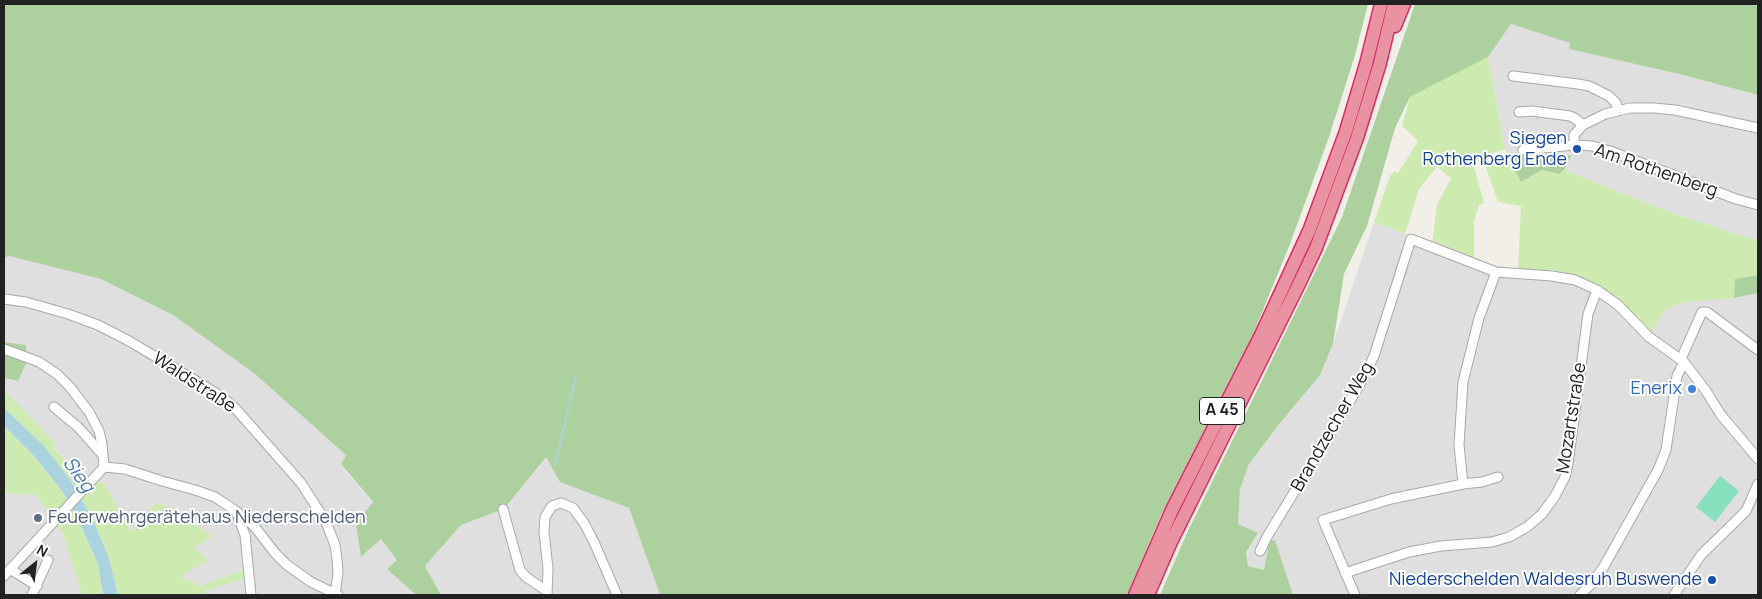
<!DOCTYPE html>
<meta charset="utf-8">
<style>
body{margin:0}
#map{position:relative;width:1762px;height:599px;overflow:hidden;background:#f2efe9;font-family:Manrope,sans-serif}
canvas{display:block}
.frame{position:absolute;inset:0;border:5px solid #222;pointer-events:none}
.north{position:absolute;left:10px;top:539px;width:50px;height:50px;-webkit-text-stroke:4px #fff;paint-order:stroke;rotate:29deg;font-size:14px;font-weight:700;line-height:20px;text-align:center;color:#222}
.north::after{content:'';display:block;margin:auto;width:18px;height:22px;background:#222;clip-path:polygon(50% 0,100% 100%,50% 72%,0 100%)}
</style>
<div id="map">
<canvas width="1762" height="599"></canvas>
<div class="frame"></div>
<div class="north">N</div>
</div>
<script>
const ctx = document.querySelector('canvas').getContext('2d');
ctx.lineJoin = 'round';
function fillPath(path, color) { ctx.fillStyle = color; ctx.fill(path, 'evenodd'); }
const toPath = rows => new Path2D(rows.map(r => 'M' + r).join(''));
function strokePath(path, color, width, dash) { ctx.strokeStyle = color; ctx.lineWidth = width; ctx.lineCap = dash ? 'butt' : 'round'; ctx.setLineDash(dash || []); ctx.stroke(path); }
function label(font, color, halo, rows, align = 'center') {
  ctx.font = font + ' Manrope,sans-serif'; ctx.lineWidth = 4; ctx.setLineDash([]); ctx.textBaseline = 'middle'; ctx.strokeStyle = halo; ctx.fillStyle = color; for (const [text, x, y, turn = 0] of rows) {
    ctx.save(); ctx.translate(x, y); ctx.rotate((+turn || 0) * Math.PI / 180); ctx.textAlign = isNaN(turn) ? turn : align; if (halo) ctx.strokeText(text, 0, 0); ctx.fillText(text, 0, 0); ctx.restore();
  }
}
fillPath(toPath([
 [1511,24,1570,43,1569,49,1679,74,1758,95,1758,241,1672,213,1564,170,1572,156,1540,158,1506,154,1488,57],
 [1374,222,1494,269,1551,271,1585,279,1614,296,1650,333,1666,309,1685,302,1734,298,1758,293,1758,595,1293,595,1269,542,1264,570,1248,566,1246,552,1258,533,1238,525,1240,489,1249,464,1280,423,1320,375,1333,344],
 [9,256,101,279,173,315,255,374,346,455,341,465,373,503,356,524,362,557,381,539,398,560,387,569,416,595,206,595,204,591,245,578,244,570,200,586,180,575,208,559,193,548,211,536,188,521,173,509,132,533,104,483,82,480,54,447,55,444,4,390,4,378,18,381,25,345,4,342,4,258],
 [546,456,560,482,629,508,660,595,441,595,425,566,461,525,504,509],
 [4,493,36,495,63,534,82,595,4,595]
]), '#e0dfdf');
fillPath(toPath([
 [1488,57,1505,149,1472,160,1484,203,1479,205,1474,221,1474,261,1432,244,1437,205,1451,178,1437,167,1419,189,1405,234,1374,222,1390,176,1395,171,1398,173,1418,141,1402,126,1410,97],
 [1506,154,1521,182,1542,170,1559,174,1564,170,1672,213,1758,241,1758,275,1735,279,1734,298,1685,302,1666,309,1651,333,1614,296,1585,279,1551,271,1518,270,1521,206,1498,202,1484,162],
 [4,390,56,444,54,448,82,480,104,483,132,533,156,502,173,509,188,521,212,536,194,548,209,560,181,576,200,586,244,570,245,578,205,591,206,595,118,595,109,558,93,520,71,481,44,446,4,408],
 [4,426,34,456,62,491,79,521,98,564,103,595,82,595,63,534,36,495,4,493]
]), '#cdebb0');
fillPath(toPath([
 [4,4,1368,4,1355,55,1329,137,1290,244,1254,332,1162,513,1127,595,660,595,629,508,560,482,546,457,504,509,461,525,425,566,441,595,416,595,387,569,397,560,381,539,361,557,356,524,373,502,341,464,346,455,255,374,173,315,101,279,9,256,4,258],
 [1415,4,1749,4,1758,6,1758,95,1679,74,1569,49,1570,43,1511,24,1488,57,1410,97,1395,128,1367,226,1344,274,1333,344,1320,375,1280,423,1249,464,1240,489,1238,524,1258,533,1246,552,1248,566,1264,570,1269,542,1275,540,1293,595,1160,595,1187,533,1342,217],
 [1506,154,1540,158,1572,155,1564,170,1559,174,1542,170,1521,182],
 [1758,275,1758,293,1734,298,1735,279],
 [4,342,26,345,27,361,18,381,4,378]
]), '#add19e');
fillPath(toPath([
 [1720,476,1739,491,1715,522,1696,507]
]), '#88e0be');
fillPath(toPath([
 [1575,149,1572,155,1540,158,1535,154]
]), '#e2e2e2');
fillPath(toPath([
 [4,408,44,446,71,481,93,520,109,558,118,595,103,595,98,564,79,521,62,491,51,477,34,456,4,426]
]), '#aad3df');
strokePath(toPath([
 [555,465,576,376]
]), '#aad3df', 2);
const minor = toPath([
 [1513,76,1578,84,1589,86,1609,96,1616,103,1618,110],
 [1519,112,1532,111,1570,116,1576,119,1583,125],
 [1574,145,1574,135,1583,125,1605,114,1630,108,1654,108,1675,110,1758,128],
 [1523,150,1574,145,1592,146,1610,151,1736,199,1758,205],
 [4,299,26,302,68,314,98,325,129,341,203,385,222,397,235,408,301,483,326,522,335,545,337,559,338,573,335,595],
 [4,349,39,362,57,374,70,387,89,412,99,431,102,444,104,467],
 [1681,359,1702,312,1707,312,1758,350],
 [54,407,78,427,102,454],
 [104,467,125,469,162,481,195,490,215,497,236,511,245,535,251,595],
 [1463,484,1482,482,1498,477],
 [503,509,520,570,526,577,547,591],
 [236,511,254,526,275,553,287,565,311,582,338,595],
 [1260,551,1268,535,1359,386,1374,356,1411,239,1496,272,1552,276,1575,280,1597,290,1618,305,1649,337,1684,362,1706,391,1721,415,1758,459],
 [10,569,37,586],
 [1345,573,1409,552,1441,546,1492,542,1509,537,1527,527,1542,514,1555,496,1565,477,1568,464,1588,314,1597,290],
 [4,576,104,467],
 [32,595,48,560],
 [547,595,548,568,544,532,545,517,552,506,561,503,573,508,584,523,594,542,617,595],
 [1355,595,1323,520,1391,499,1463,484,1459,445,1463,382,1479,318,1496,272],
 [1580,595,1592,583,1603,568,1658,470,1666,450,1677,376,1684,362],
 [1674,595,1701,555,1746,511,1758,484]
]);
const highway = toPath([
 [1395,26,1404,4],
 [1135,595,1172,510,1261,335,1309,231,1346,131,1366,64,1381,4],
 [1148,595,1170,544,1299,284,1316,248,1357,138,1380,63,1394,4]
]);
strokePath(minor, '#a9a9a9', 11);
strokePath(highway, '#dc2a67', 15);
strokePath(minor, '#fff', 9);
strokePath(highway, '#e892a2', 12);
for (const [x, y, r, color] of [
 [1577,149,5,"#1a4fb4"],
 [1692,389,5,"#3f7fe0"],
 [38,518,5,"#5c6f8a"],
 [1712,580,5,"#1a4fb4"]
]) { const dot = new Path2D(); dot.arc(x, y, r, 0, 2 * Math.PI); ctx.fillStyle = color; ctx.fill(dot); strokePath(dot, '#fff', 2); }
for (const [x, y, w] of [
 [1222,411,45]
]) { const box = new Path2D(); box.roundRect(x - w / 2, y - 13.5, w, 27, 4); ctx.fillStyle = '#fff'; ctx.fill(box); strokePath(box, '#222', 1); }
label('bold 16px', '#222', null, [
 ["A 45",1222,411]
]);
label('18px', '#164399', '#fff', [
 ["Siegen",1567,139],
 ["Rothenberg Ende",1567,160],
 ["Niederschelden Waldesruh Buswende",1702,580]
], 'right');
label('18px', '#222', '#fff', [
 ["Am Rothenberg",1656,171,19],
 ["Waldstraße",194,383,33],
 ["Mozartstraße",1572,418,-81],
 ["Brandzecher Weg",1333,427,-60]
]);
label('18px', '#366cbe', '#fff', [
 ["Enerix",1682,389]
], 'right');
label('18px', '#4e5e75', '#fff', [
 ["Feuerwehrgerätehaus Niederschelden",48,518]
], 'left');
label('italic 19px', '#4a7aab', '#fff', [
 ["Sieg",78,475,54]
]);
</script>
